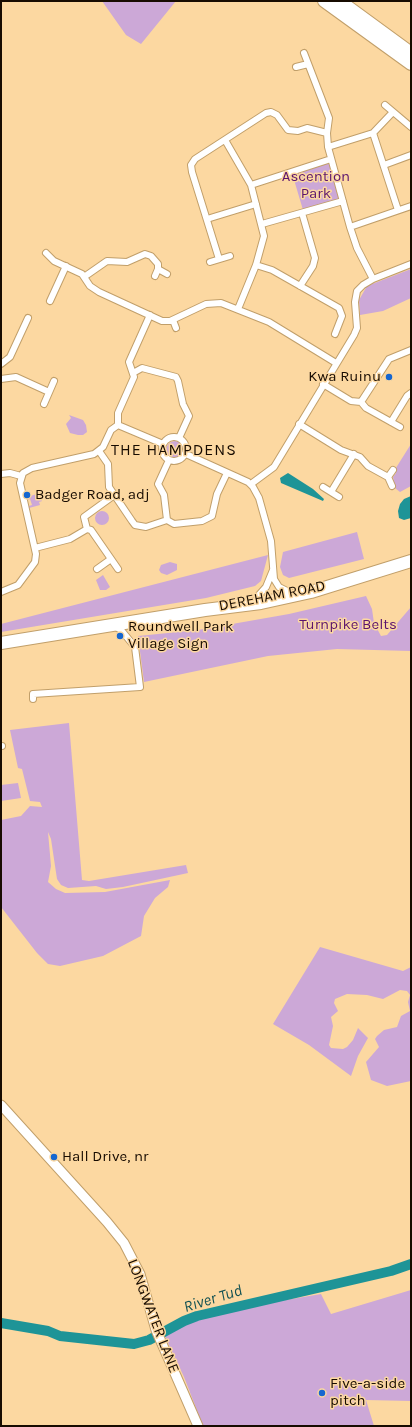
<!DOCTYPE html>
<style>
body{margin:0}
#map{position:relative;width:412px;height:1427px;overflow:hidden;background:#fcd8a1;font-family:Karla,sans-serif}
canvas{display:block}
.frame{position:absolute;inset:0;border:2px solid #170b00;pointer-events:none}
</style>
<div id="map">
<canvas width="412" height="1427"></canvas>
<div class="frame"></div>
</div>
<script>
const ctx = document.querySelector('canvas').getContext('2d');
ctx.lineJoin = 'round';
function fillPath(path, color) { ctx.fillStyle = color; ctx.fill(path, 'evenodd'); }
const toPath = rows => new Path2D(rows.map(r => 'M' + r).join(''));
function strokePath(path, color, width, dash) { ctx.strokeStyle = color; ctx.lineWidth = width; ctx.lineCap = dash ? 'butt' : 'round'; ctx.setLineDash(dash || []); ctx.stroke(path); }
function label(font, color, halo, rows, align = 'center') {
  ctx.font = font + ' Karla,sans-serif'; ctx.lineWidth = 3; ctx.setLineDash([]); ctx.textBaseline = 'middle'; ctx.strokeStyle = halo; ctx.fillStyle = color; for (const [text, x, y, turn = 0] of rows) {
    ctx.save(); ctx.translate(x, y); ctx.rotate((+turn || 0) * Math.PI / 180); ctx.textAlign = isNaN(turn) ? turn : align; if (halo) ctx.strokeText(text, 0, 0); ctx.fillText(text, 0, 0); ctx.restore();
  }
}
fillPath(toPath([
 [102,1,176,1,141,44,126,35],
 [329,162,339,199,303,210,292,173],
 [411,269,411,298,383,311,360,315,359,300,367,286],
 [69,415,83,420,86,425,87,432,83,435,78,435,70,433,66,424,71,418],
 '166 450a9 9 0 1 1 18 0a9 9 0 1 1-18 0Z',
 [411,444,411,486,400,492,395,488,393,477,396,473,394,471],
 [40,493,42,501,39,502,40,505,29,508,29,506,32,505,30,499,28,500,27,497],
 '95 518a7 7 0 1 1 14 0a7 7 0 1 1-14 0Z',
 [357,532,364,559,289,578,283,575,280,567,283,552],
 [268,555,261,581,255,586,206,598,1,632,1,624],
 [170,562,177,564,177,570,167,575,161,573,159,570,161,565],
 [103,575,110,587,106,590,100,590,96,580],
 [366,596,372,609,374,623,381,636,387,635,411,607,411,651,337,649,268,656,144,682,138,636,198,630,289,614],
 [69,723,82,880,89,881,186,865,188,873,123,887,106,889,96,886,68,888,61,885,57,879,51,839,48,832,51,866,48,882,56,889,65,893,105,892,170,880,168,887,155,898,144,916,141,936,103,956,60,966,48,964,37,953,1,907,1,820,21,816,30,806,42,807,40,802,30,801,22,769,18,768,10,730],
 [18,783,21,798,1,801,1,785],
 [320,947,403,971,411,967,411,1081,387,1086,371,1080,366,1062,379,1047,375,1039,377,1036,384,1030,397,1027,401,1016,410,1011,408,1002,410,995,407,991,400,990,383,999,367,995,347,994,335,999,334,1003,338,1011,331,1017,333,1026,329,1045,331,1048,343,1049,347,1047,353,1040,358,1028,368,1038,358,1056,351,1076,309,1045,273,1024],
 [411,1290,411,1401,366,1400,374,1426,203,1426,184,1377,164,1334,183,1324,199,1318,274,1302,321,1294,331,1314]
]), '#cca8d7');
fillPath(toPath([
 [288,473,313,489,324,499,323,501,281,483,280,478],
 [411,496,411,518,404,520,399,518,398,511,400,504,404,499]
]), '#1e9497');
strokePath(toPath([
 [1,1323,48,1331,60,1336,134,1344,149,1340,184,1321,197,1316,391,1271,411,1264]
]), '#1e9497', 10);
const street = toPath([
 [304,53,329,118,327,133,328,147,350,227,357,248,373,279],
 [296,67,308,64],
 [385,105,411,127],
 [373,133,398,210],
 [225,140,251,185,264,236,256,265,238,309],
 [328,147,373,133,393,112],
 [384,165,411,155],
 [251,185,331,159],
 [207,219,256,204],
 [262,224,343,201],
 [350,227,411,206],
 [46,253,54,261,82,274,90,286,99,292,162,321,170,321,206,304,221,303,269,322,336,363],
 [219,259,192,172,191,165,195,159,266,113,271,112,277,115,288,130,298,131,307,128,327,133],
 [210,262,230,256],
 [256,265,272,270,339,308,342,316,335,334],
 [158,269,167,274],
 [84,277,107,261,127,262,145,254,151,256,158,264,158,269,155,276],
 [300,286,313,266,315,258,302,213],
 [50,301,66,266],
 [173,320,176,328],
 [1,364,10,357,28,318],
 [133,373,142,368,176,377,178,381,183,404,189,416,179,438],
 [1,379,16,377,49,392],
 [323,384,351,401,361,402,389,359,411,350],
 [361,402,366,408,400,427],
 [44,404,54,381],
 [391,422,407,396,411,393],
 [299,424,341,450,360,457,368,466,388,477,392,486],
 [118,425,118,413,134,377,129,362,150,315],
 '162 449a12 12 0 1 1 24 0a12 12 0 1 1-24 0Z',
 [99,451,108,464,109,487,132,521,135,525,146,527,167,520],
 [186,454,248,482,253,487,259,498,271,541,274,579,279,587,287,591],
 [169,460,158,484,164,495,167,520,174,524,202,521,212,516,217,494,227,473],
 [1,474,10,473,21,476],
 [388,477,393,470],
 [251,484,274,467,354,335,357,328,355,302,357,291,363,285,373,279,411,264],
 [323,487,339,497],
 [331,492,354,454],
 [113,496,84,517,87,529,91,530,118,569],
 [35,548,70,539,87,529],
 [97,569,111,559],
 [1,592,18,585,35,562,36,554,20,483,23,473,32,468,94,454,103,447,111,430,118,425,163,444],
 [258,596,266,587,273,570],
 [33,699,33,694,140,687,135,647,121,630,114,626],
 [1,746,2,746]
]);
const secondary = toPath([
 [1,1105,107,1222,124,1243,140,1274,156,1330,198,1426]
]);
const highway = toPath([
 [324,1,411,64],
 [340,1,411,53],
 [1,643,205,610,261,603,311,592,411,561]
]);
strokePath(street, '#c19f6a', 8);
strokePath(secondary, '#c19f6a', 11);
strokePath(highway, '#c19f6a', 14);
strokePath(street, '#fff', 6);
strokePath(secondary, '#fff', 9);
strokePath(highway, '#fff', 12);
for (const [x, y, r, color] of [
 [389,377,4,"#1566d0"],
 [27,495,4,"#1566d0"],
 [120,636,4,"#1566d0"],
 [54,1157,4,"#1566d0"],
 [322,1393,4,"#1566d0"]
]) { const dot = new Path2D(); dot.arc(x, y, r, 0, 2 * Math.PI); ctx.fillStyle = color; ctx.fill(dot); strokePath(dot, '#fcd8a1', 1.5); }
label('15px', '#5b146e', '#fcd8a1', [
 ["Ascention",316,177],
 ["Park",316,194],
 ["Turnpike Belts",348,625]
]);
label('15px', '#170b00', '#fcd8a1', [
 ["Kwa Ruinu",381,377,"right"],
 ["Badger Road, adj",35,495],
 ["Roundwell Park",128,627],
 ["Village Sign",128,644],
 ["Hall Drive, nr",62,1157],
 ["Five-a-side",330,1384],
 ["pitch",330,1401]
], 'left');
label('15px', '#170b00', '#fcd8a1', [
 ["DEREHAM ROAD",272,596,-11],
 ["LONGWATER LANE",153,1316,69]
]);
ctx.letterSpacing = '1px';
label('16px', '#170b00', '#fcd8a1', [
 ["THE HAMPDENS",174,450]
]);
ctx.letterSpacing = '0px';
label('italic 16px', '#125152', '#fcd8a1', [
 ["River Tud",213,1299,-17]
]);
</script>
